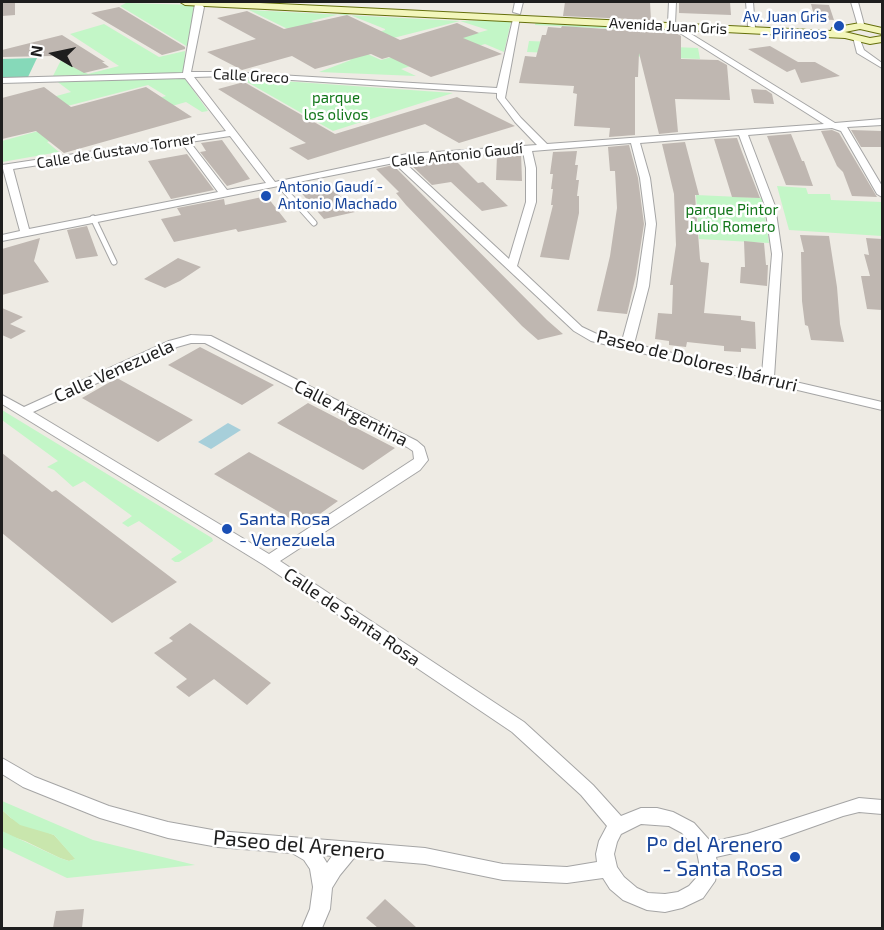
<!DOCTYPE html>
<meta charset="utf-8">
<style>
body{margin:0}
#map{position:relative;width:884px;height:930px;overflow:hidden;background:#eeebe4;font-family:"Exo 2",sans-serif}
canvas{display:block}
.frame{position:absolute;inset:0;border:3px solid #1e1e1e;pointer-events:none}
.north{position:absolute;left:24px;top:24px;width:60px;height:60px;-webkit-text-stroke:4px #fff;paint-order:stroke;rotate:279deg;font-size:16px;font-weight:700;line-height:24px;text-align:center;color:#1e1e1e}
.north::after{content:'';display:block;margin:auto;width:21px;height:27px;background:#1e1e1e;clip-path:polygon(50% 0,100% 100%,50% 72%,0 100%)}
</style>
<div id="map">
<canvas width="884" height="930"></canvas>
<div class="frame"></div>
<div class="north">N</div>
</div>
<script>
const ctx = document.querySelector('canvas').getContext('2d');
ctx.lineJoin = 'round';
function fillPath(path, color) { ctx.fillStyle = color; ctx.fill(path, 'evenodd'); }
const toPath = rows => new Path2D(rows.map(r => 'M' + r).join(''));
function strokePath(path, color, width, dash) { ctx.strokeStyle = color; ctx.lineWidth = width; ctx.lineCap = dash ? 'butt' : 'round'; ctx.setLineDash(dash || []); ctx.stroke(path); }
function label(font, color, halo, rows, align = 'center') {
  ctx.font = font + ' "Exo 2",sans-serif'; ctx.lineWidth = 5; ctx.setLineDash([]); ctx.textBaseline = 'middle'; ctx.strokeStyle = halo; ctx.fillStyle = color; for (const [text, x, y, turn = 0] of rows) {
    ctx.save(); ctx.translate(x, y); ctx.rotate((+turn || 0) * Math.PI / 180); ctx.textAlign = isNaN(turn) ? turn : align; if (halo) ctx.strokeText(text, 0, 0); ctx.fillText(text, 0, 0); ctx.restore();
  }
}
fillPath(toPath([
 [2,810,11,818,54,835,76,859,69,861,60,858,25,841,7,835,2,831]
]), '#c9e6ad');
fillPath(toPath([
 [126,3,196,5,188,47,120,6],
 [249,10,460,21,505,20,511,22,504,52,485,44,401,69,416,76,319,72,351,60],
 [345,13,385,29,385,30,354,40,311,21],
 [460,21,488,30,381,60,354,48],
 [536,21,673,27,681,32,535,25],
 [104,24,159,57,185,51,184,73,53,76,61,60,88,74,119,66,70,34],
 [529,41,698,48,700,59,527,52],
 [183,76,208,111,202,112,186,102,47,142,59,152,2,162,2,141,166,96,148,85,2,123,2,111,71,92,55,80],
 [240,78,453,93,333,131],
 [777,186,806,188,808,194,830,194,831,200,882,202,882,236,789,230],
 [696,195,762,198,769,243,699,239],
 [2,410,212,538,213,541,179,562,175,562,171,559,182,552,139,521,128,527,122,523,132,516,84,481,73,487,54,470,47,467,58,461,2,420],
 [2,801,93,840,195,865,67,878,2,847,2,831,60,858,69,861,75,859,54,835,20,825,11,818,2,810]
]), '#c3f6c7');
fillPath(toPath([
 [37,58,28,77,2,77,2,59]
]), '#86d9b9');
fillPath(toPath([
 [228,423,241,430,211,449,198,442]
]), '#a7cfda');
fillPath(toPath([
 [2,2,15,2,15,15,2,16],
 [565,2,650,2,651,20,563,16],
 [679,2,730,2,731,15,679,13],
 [811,4,829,5,834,20,815,19],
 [119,7,185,47,185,49,162,55,91,13],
 [247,11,284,29,347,15,400,40,457,23,479,33,463,38,502,54,431,77,389,57,382,59,371,54,315,69,292,56,242,70,207,52,256,39,217,18],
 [562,26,678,34,681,36,681,59,718,60,727,65,730,100,675,99,678,132,659,134,639,53,638,77,635,77,635,135,609,137,610,128,574,126,577,94,573,93,574,86,519,83,525,56,536,57,542,35,546,35,548,27,561,28],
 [62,35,105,62,102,62,109,67,84,73,53,56,2,57,2,50],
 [770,46,798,62,815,62,840,76,801,83,795,69,787,72,748,49],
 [244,82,335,134,457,97,515,126,459,143,425,124,308,160,289,148,306,143,218,89],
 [44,87,71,107,146,87,192,117,64,153,36,131,2,139,2,98],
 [751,89,766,90,772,94,774,104,754,103],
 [832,130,839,133,877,197,852,196,843,172,837,166,821,131],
 [851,130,882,131,882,147,861,147],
 [791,134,802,161,804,161,813,186,786,185,767,136],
 [737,138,742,152,760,198,732,197,714,139],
 [222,140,250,179,227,186,200,152,206,151,201,143],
 [685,142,699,195,695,195,700,259,701,262,709,263,704,313,741,316,741,320,755,322,756,349,741,348,741,352,724,351,724,346,687,342,686,347,669,345,669,341,655,339,658,313,672,314,673,285,670,285,676,245,674,194,662,144],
 [629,145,638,178,644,224,636,275,627,314,597,311,610,256,617,208,615,171,610,171,608,147],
 [577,151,575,165,578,165,576,180,579,180,577,196,579,196,579,213,569,260,540,257,553,205,551,205,553,189,551,189,553,174,550,174,553,152],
 [521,153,522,181,496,180,497,155],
 [187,154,214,190,171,199,148,161],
 [454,159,478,183,483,182,508,206,482,211,451,182,432,185,409,163],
 [393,165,547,320,563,334,538,340,522,326,406,205,396,193,399,192,376,169],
 [328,183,355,212,324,219,298,189],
 [262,197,268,198,287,222,238,232,236,229,174,242,161,219,181,215,177,208,224,199,225,205],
 [87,226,98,256,76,259,67,230],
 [800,235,829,236,837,287,840,324,844,342,811,340,808,326,805,325,802,301,801,252,804,252],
 [40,238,34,261,49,282,2,295,2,249],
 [866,238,882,239,882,310,867,309,861,276,870,276,864,254,869,255],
 [744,241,764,243,766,265,768,265,767,286,740,283,741,267,745,267],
 [178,258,201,267,180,281,165,288,144,279],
 [2,308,23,317,10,324,26,331,11,339,2,335],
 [200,347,274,385,242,405,168,365],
 [117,378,193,420,158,442,82,398],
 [308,403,395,448,363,470,277,423],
 [249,452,338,501,303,526,214,474],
 [2,453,52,492,56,490,177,582,112,623,2,533],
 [190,623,235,656,271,683,247,705,214,679,189,697,176,687,187,679,154,653,173,641,169,638],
 [385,899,417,928,378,928,366,918],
 [84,909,82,928,53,928,56,911]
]), '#bfb7b1');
const lane = toPath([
 [279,184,314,223],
 [93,218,114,262]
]);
const street = toPath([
 [199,2,204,7,191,72,228,72,497,88,513,19,520,17,505,98,521,118,547,144,824,124,672,28,668,23,669,2,676,2,675,24,835,123,882,119,882,125,847,127,882,186,882,197,877,194,841,131,832,128,748,135,775,206,782,254,774,377,882,402,882,410,591,341,574,331,394,163,2,241,2,235,20,231,2,165,226,131,185,78,2,83,2,78,183,73,195,4,199,2],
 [228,76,497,93,497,98,515,122,537,145,407,154,275,182,194,77,228,76],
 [739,135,765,206,772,254,762,374,634,344,649,286,656,224,650,178,640,143,739,135],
 [230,136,266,183,227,190,190,142,230,136],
 [182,143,218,192,29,229,13,169,182,143],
 [631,143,640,178,646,224,637,286,622,341,599,335,582,327,517,266,536,202,536,168,532,151,631,143],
 [523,151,526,168,526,202,509,259,403,161,523,151],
 [515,2,523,2,520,14,513,12,515,2],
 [746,2,753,2,755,28,748,26,746,2],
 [851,2,858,2,865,28,858,26,851,2],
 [853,37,859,37,864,50,882,63,882,68,857,53,853,37],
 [191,335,211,336,417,441,424,447,428,460,420,470,280,561,524,722,593,785,621,816,641,808,657,808,673,812,694,823,711,842,747,834,859,798,882,800,882,814,859,812,843,816,747,850,716,857,718,867,715,881,703,898,682,908,665,912,647,910,623,900,610,889,603,878,567,883,503,880,425,864,354,858,340,875,332,888,330,909,322,928,302,928,310,909,313,887,310,869,304,860,292,853,218,847,168,838,100,818,23,787,2,774,2,758,35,777,109,806,168,822,218,831,425,848,503,864,567,867,597,862,596,854,599,841,607,826,581,795,512,732,264,565,2,404,2,395,24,407,169,341,191,335],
 [191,343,205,343,407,447,413,451,414,459,269,554,33,412,177,347,191,343],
 [641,824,669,826,682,833,692,845,697,852,700,867,697,877,689,886,678,892,665,894,648,893,637,888,624,877,617,867,614,854,617,842,621,834,641,824],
 [322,855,332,856,327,863,322,855]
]);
const secondary = toPath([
 [180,2,239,2,831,31,832,28,860,23,882,28,882,34,860,29,845,32,870,38,882,36,882,42,870,44,845,38,185,5,180,2]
]);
strokePath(lane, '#a5a5a5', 7);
strokePath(street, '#a5a5a5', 2);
strokePath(secondary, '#656f0b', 2);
strokePath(lane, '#fff', 5);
fillPath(street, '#fff');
fillPath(secondary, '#f3f6bb');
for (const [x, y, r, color] of [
 [839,26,6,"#1a4fb4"],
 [266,196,6,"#1a4fb4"],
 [227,529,6,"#1a4fb4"],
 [795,857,6,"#1a4fb4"]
]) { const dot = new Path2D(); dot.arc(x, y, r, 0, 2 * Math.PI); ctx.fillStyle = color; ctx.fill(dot); strokePath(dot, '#fff', 2); }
label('15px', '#164399', '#fff', [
 ["Av. Juan Gris",827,17],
 ["- Pirineos",827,34],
 ["Antonio Gaudí -",278,187,"left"],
 ["Antonio Machado",278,204,"left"]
], 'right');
label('15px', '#1e1e1e', '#fff', [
 ["Avenida Juan Gris",668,26,3],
 ["Calle Greco",251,76,3],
 ["Calle de Gustavo Torner",116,151,-9],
 ["Calle Antonio Gaudí",457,155,-6]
]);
label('15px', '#117619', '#fff', [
 ["parque",336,98],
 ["los olivos",336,115],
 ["parque Pintor",732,210],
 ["Julio Romero",732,227]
]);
label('18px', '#1e1e1e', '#fff', [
 ["Paseo de Dolores Ibárruri",697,361,14],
 ["Calle Venezuela",114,371,-24],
 ["Calle Argentina",351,413,27],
 ["Calle de Santa Rosa",352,617,34]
]);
label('18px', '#164399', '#fff', [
 ["Santa Rosa",239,519],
 ["- Venezuela",239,540]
], 'left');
label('21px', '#1e1e1e', '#fff', [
 ["Paseo del Arenero",299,845,5]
]);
label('21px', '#164399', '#fff', [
 ["Pº del Arenero",783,845],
 ["- Santa Rosa",783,869]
], 'right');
</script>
